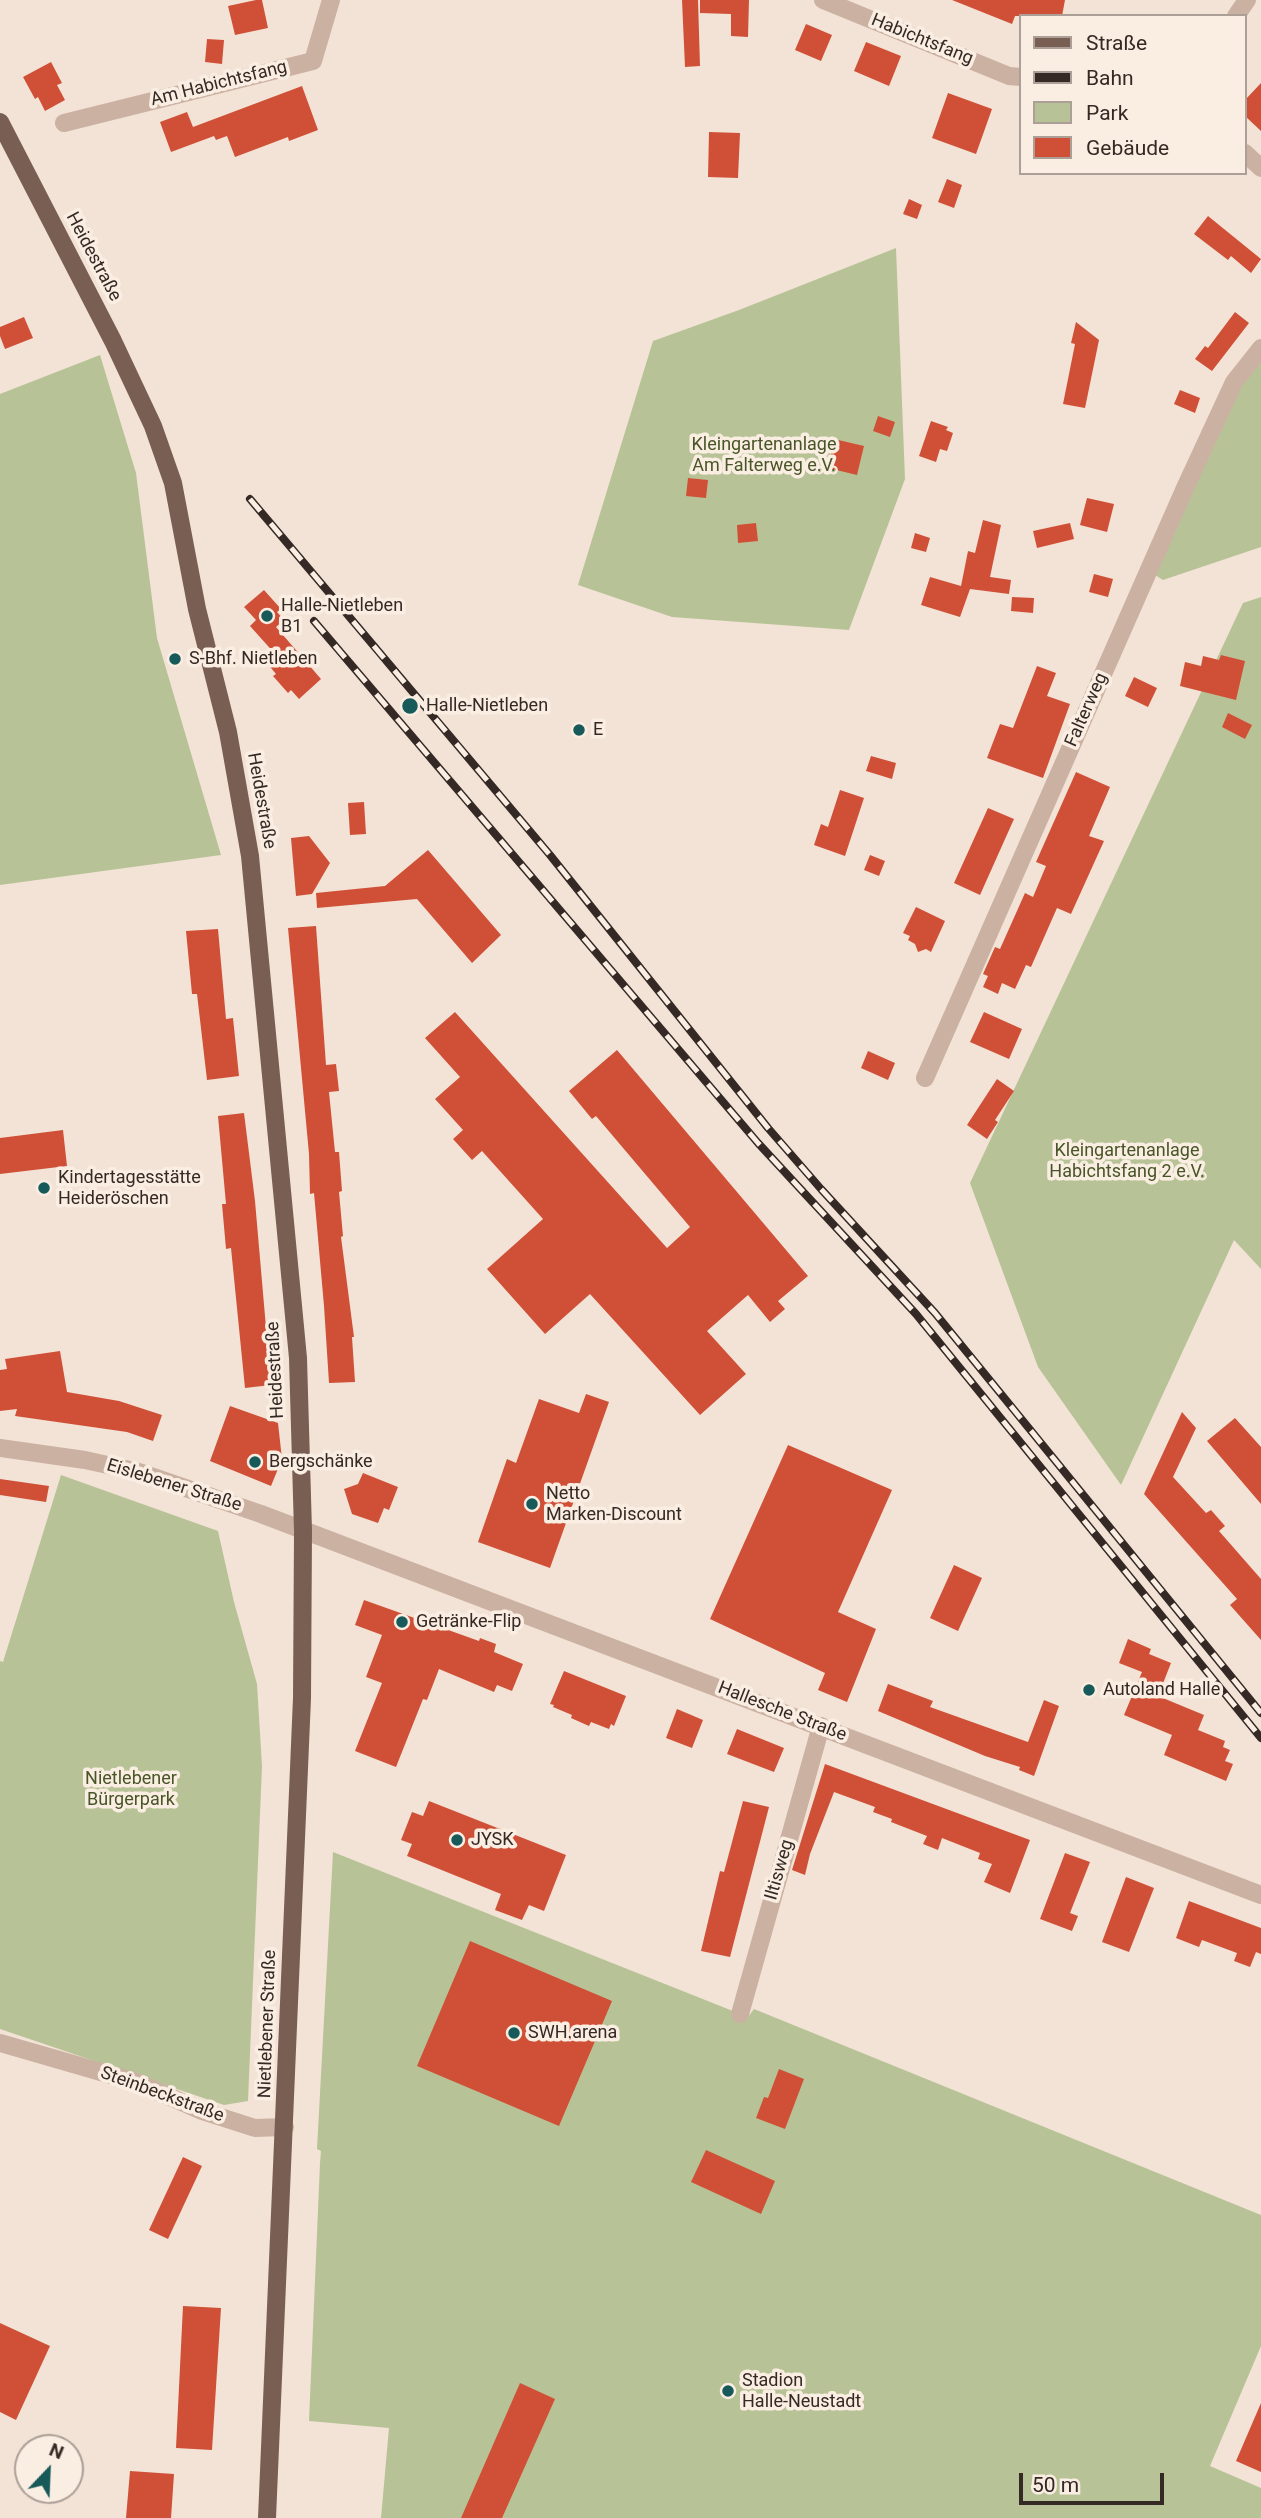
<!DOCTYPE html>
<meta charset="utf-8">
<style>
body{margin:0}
#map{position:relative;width:1261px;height:2518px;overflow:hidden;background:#f3e3d6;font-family:Roboto,sans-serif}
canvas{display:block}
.legend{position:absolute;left:1019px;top:14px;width:228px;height:161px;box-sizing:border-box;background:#faeee3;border:2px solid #ab9f97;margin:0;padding:9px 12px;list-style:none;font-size:21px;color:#352925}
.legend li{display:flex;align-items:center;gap:14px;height:35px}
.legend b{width:35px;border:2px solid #ab9f97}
.north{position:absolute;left:14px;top:2434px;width:70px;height:70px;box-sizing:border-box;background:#faeee3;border:2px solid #ab9f97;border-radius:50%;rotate:23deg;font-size:19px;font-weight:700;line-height:28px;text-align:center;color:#352925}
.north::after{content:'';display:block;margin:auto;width:24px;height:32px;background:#175a59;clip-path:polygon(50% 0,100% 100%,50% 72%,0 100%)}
.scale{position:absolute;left:1019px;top:2473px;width:145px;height:32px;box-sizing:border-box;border:4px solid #352925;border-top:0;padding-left:9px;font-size:21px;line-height:24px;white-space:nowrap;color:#352925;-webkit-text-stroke:5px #faeee3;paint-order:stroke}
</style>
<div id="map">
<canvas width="1261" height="2518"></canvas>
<ul class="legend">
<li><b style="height:9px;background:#795e54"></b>Straße</li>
<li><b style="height:9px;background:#352925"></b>Bahn</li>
<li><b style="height:19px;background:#b7c396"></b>Park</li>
<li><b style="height:19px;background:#d05037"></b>Gebäude</li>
</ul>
<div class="north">N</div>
<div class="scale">50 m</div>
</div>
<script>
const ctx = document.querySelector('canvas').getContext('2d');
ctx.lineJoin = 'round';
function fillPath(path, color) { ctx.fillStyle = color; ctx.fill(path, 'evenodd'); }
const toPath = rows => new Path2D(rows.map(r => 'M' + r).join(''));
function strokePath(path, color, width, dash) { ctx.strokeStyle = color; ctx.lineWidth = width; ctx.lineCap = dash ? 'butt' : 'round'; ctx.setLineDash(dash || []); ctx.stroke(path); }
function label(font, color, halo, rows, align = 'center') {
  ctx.font = font + ' Roboto,sans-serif'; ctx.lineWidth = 7; ctx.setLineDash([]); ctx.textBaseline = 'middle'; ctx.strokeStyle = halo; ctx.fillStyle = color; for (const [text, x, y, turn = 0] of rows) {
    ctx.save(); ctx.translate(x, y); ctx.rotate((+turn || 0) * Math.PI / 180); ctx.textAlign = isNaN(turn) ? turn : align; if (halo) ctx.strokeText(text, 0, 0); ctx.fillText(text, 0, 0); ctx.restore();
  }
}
fillPath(toPath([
 [896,248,905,479,849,630,672,617,578,585,653,341,739,310],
 [1261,352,1261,547,1163,580,1155,575,1235,377],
 [100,355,136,473,157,638,221,855,0,885,0,394],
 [1261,597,1261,1269,1234,1240,1121,1485,1038,1367,970,1183,1243,603],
 [61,1475,218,1531,234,1602,257,1684,262,1766,248,2101,224,2105,0,2029,0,1661,3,1662],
 [333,1852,748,2017,754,2009,1261,2215,1261,2346,1210,2466,1261,2488,1261,2518,381,2518,389,2428,309,2421,320,2163,321,2151,317,2149]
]), '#b7c396');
fillPath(toPath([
 [256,0,262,0,268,28,235,35,228,6],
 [682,0,698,0,700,66,685,67],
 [700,0,749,0,748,37,731,36,731,14,700,13],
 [952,0,1065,0,1062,16,1015,16,1012,24],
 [806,24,832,35,821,61,795,50],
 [207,39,224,40,222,64,205,62],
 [866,42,901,56,889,86,854,71],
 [51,62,62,83,57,85,65,100,45,111,38,97,35,99,23,77],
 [1261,83,1261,131,1245,116,1245,100],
 [302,86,318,130,289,141,288,137,235,157,227,136,216,140,214,136,171,152,160,122,187,112,193,127],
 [948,93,992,109,976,154,932,138],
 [709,132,740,133,738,178,708,177],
 [947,179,962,185,954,208,938,202],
 [909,199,922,205,917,219,903,214],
 [1208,216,1261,259,1251,273,1231,256,1228,260,1194,234],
 [1235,312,1249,323,1212,371,1195,359,1205,346,1208,348],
 [24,317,33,338,5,349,0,336,0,327],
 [1076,322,1099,340,1085,408,1063,404,1075,344,1071,343],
 [1180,390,1200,398,1195,413,1174,404],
 [878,416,895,422,890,437,873,431],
 [931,421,948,427,946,430,953,433,947,451,940,449,936,462,919,456],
 [834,439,864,446,857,475,828,468],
 [688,478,708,480,706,498,686,496],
 [1087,498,1114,504,1107,532,1080,525],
 [983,520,1001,525,990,577,1011,580,1009,594,970,589,960,617,921,605,930,577,961,586,968,551,975,553],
 [756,523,758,541,738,543,737,525],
 [1070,523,1074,539,1037,548,1033,531],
 [915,533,930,538,926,552,911,548],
 [1094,574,1113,579,1108,597,1089,592],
 [264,590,281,609,277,612,284,620,276,627,321,679,299,699,291,690,288,693,273,676,276,674,266,662,276,655,250,626,256,620,244,607],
 [1012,597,1034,598,1033,613,1011,611],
 [1221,655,1245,661,1236,700,1180,686,1185,662,1201,666,1203,656,1219,660],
 [1037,666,1056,673,1047,696,1070,704,1043,778,987,758,1000,724,1013,728],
 [1134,677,1157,688,1148,707,1125,696],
 [1228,713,1252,725,1245,739,1222,727],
 [871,756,896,763,892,779,866,771],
 [1076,772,1110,787,1089,836,1104,841,1071,914,1057,908,1031,967,1026,965,1015,989,1002,983,998,994,983,987,988,976,983,974,995,947,1000,949,1025,893,1033,897,1046,866,1036,862],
 [840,790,864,798,845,856,814,845,821,824,828,827],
 [364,802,366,834,350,835,348,803],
 [988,808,1014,819,980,895,954,883],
 [309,836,330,863,312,894,296,896,291,838],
 [428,850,501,935,472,963,417,899,317,908,316,893,385,886],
 [870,855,885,861,879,876,864,870],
 [916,907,945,921,931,952,926,949,918,952,915,944,908,940,910,936,903,933],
 [316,926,326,1065,336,1064,339,1091,329,1092,335,1152,339,1152,342,1191,339,1192,343,1236,341,1237,354,1337,352,1337,355,1382,329,1383,324,1306,314,1193,310,1194,309,1154,288,928],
 [218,929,226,1019,233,1018,239,1076,207,1080,197,994,192,994,186,931],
 [455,1012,667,1248,690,1227,596,1116,592,1119,569,1091,617,1050,808,1276,778,1301,785,1309,770,1322,748,1295,707,1331,746,1374,700,1415,590,1294,545,1334,487,1269,543,1219,482,1151,472,1160,453,1139,463,1130,435,1099,460,1077,425,1038],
 [984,1012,1022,1029,1009,1059,970,1042],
 [868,1051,895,1063,888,1080,861,1068],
 [997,1079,1014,1091,995,1120,998,1122,987,1139,967,1125],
 [244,1113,255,1201,271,1385,245,1388,231,1248,226,1249,222,1204,226,1204,218,1116],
 [63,1130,67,1166,0,1174,0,1138],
 [60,1351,67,1392,119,1401,162,1415,153,1441,127,1432,15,1416,17,1409,0,1411,0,1370,7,1369,5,1359],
 [586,1394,609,1402,550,1568,478,1542,507,1459,516,1463,539,1399,579,1413],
 [230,1406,278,1423,282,1459,271,1486,210,1461],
 [1182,1412,1196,1428,1173,1477,1206,1513,1211,1510,1225,1526,1219,1531,1261,1579,1261,1640,1230,1605,1237,1599,1144,1494],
 [1235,1418,1261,1447,1261,1504,1207,1441],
 [788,1445,892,1490,838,1612,876,1629,847,1702,818,1690,825,1673,710,1619],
 [363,1473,398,1487,389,1510,384,1508,378,1523,352,1514,344,1489,358,1484],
 [0,1479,49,1486,46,1502,0,1495],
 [954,1565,982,1578,958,1631,930,1618],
 [364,1600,479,1641,480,1638,496,1644,494,1652,523,1664,512,1691,497,1685,494,1692,439,1669,427,1700,423,1699,396,1767,355,1751,382,1683,366,1677,382,1635,355,1625],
 [1128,1639,1151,1649,1149,1654,1171,1663,1158,1696,1204,1715,1198,1730,1225,1741,1223,1747,1230,1750,1225,1761,1233,1764,1226,1781,1164,1755,1172,1735,1124,1715,1142,1672,1119,1663],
 [564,1671,626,1696,614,1726,611,1724,609,1729,591,1722,589,1726,571,1718,572,1715,553,1707,554,1705,550,1704],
 [888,1684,933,1701,930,1707,1028,1742,1044,1700,1059,1706,1034,1776,1019,1770,1020,1767,985,1756,878,1711],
 [677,1709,703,1720,692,1748,666,1738],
 [737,1729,784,1748,774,1772,727,1754],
 [825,1764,1030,1840,1010,1893,984,1882,992,1864,978,1859,980,1853,942,1838,938,1850,923,1844,927,1836,891,1822,892,1819,873,1812,875,1807,834,1792,810,1854,805,1875,792,1870],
 [429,1801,566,1855,544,1911,529,1905,522,1920,495,1910,501,1894,407,1856,412,1844,401,1840,412,1812,423,1816],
 [743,1801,769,1807,730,1957,701,1951,720,1871,724,1872],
 [1065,1853,1090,1862,1070,1913,1078,1916,1072,1931,1040,1919],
 [1126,1877,1154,1888,1129,1952,1102,1942],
 [1189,1901,1261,1928,1261,1954,1256,1952,1250,1967,1234,1961,1237,1953,1202,1940,1199,1947,1176,1938],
 [470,1941,612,2001,559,2126,417,2066],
 [779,2069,804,2079,785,2129,756,2118,764,2097,768,2098],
 [706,2150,775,2181,761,2214,691,2182],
 [183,2157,202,2166,168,2239,149,2230],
 [183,2306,221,2308,212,2450,176,2448],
 [0,2323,50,2346,16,2420,0,2412],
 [520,2383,555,2399,502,2518,461,2518],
 [1261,2403,1261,2472,1236,2461],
 [130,2471,174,2474,171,2518,126,2518]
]), '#d05037');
strokePath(toPath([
 [823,0,1009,76,1021,77],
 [1236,16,1247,0],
 [64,123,313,61,331,0],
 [1245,153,1261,168],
 [925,1078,1185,488,1234,382,1261,348],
 [0,1448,85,1460,139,1472,261,1514,1261,1895],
 [740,2014,821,1726],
 [0,2043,139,2083,202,2111,255,2128,285,2127]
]), '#cbb1a2', 18);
strokePath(toPath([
 [0,122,113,341,153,426,173,483,197,609,228,732,250,856,298,1358,303,1531,302,1698,267,2518]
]), '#795e54', 18);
const rail = toPath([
 [250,499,550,855,768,1128,821,1189,935,1313,1261,1713],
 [314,621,758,1143,916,1314,1261,1738]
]);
strokePath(rail, '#352925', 8);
strokePath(rail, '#faeee3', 5, [16]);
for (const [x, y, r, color] of [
 [267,616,7,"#175a59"],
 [175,659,7,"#175a59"],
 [410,706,9,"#175a59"],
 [579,730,7,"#175a59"],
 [44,1188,7,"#175a59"],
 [255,1462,7,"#175a59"],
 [532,1504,7,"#175a59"],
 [402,1622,7,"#175a59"],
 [1089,1690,7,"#175a59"],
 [457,1840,7,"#175a59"],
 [514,2033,7,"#175a59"],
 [728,2391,7,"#175a59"]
]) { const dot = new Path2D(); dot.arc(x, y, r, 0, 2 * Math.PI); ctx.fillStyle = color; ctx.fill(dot); strokePath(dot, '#faeee3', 2.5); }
label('18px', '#352925', '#faeee3', [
 ["Habichtsfang",922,40,22],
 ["Am Habichtsfang",219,84,-14],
 ["Heidestraße",93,257,62],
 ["Falterweg",1087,710,-66],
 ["Heidestraße",261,801,80],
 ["Heidestraße",276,1370,-93],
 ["Eislebener Straße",174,1486,17],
 ["Hallesche Straße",782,1712,21],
 ["Iltisweg",780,1870,-74],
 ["Nietlebener Straße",268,2024,-88],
 ["Steinbeckstraße",162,2095,20]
]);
label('18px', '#485527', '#faeee3', [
 ["Kleingartenanlage",764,445],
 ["Am Falterweg e.V.",764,466],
 ["Kleingartenanlage",1127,1151],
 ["Habichtsfang 2 e.V.",1127,1172],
 ["Nietlebener",131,1779],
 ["Bürgerpark",131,1800]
]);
label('18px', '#352925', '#faeee3', [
 ["Halle-Nietleben",281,606],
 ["B1",281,627],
 ["S-Bhf. Nietleben",189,659],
 ["Halle-Nietleben",426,706],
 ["E",593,730],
 ["Kindertagesstätte",58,1178],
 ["Heideröschen",58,1199],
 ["Bergschänke",269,1462],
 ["Netto",546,1494],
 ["Marken-Discount",546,1515],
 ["Getränke-Flip",416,1622],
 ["Autoland Halle",1103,1690],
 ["JYSK",471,1840],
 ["SWH.arena",528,2033],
 ["Stadion",742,2381],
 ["Halle-Neustadt",742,2402]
], 'left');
</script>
